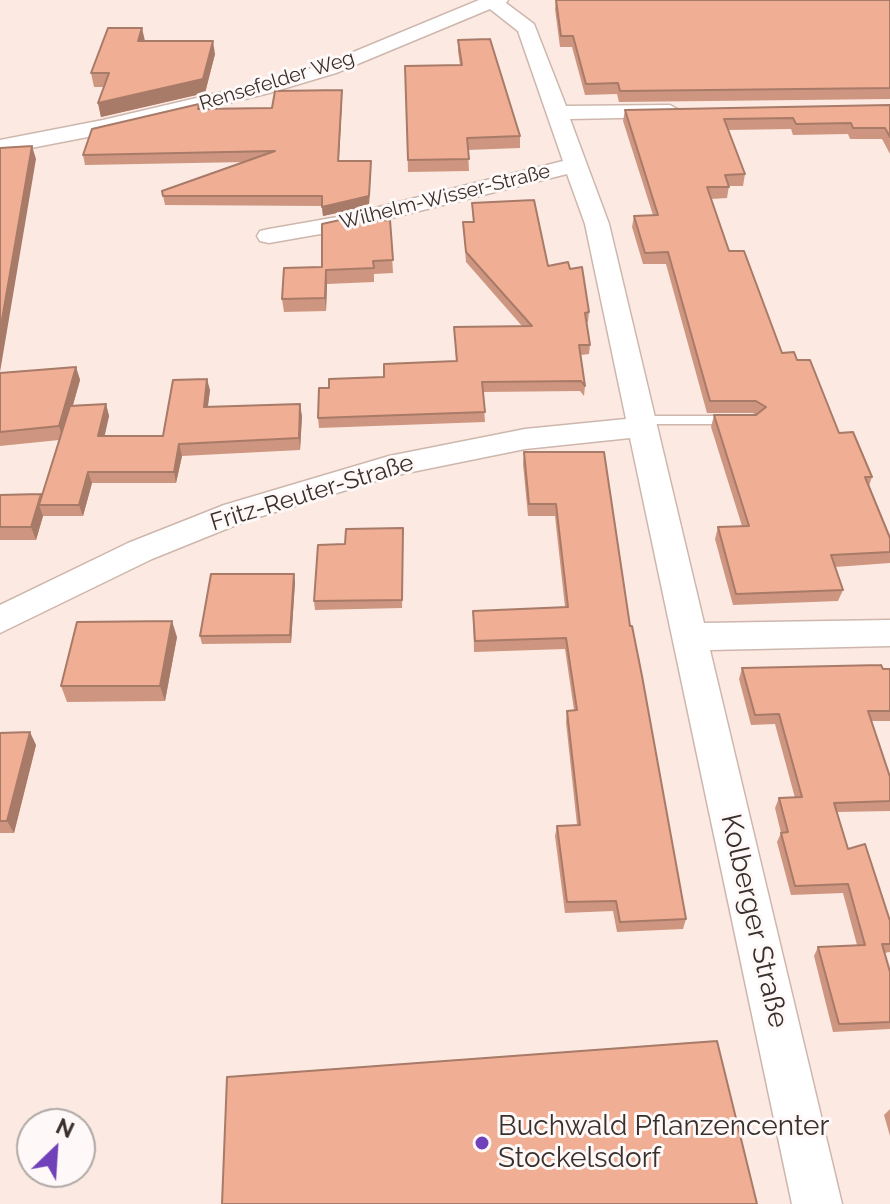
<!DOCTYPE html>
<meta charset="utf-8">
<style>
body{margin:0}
#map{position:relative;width:890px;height:1204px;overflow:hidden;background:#fce9e1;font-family:Raleway,sans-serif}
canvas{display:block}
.north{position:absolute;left:16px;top:1108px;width:80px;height:80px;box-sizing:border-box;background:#fef9f8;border:2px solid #afa9a6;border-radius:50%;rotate:25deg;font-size:22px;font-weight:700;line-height:32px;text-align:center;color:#39302c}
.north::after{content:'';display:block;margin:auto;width:28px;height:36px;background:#7041b8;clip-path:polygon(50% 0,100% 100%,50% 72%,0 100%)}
</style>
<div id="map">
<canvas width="890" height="1204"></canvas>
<div class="north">N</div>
</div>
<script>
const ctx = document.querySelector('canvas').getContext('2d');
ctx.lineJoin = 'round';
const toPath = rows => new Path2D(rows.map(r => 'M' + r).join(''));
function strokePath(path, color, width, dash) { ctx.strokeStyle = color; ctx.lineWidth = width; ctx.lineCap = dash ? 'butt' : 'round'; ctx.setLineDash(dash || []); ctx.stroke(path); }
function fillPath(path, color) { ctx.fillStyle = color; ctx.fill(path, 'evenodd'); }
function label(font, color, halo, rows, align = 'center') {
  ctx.font = font + ' Raleway,sans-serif'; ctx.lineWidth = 6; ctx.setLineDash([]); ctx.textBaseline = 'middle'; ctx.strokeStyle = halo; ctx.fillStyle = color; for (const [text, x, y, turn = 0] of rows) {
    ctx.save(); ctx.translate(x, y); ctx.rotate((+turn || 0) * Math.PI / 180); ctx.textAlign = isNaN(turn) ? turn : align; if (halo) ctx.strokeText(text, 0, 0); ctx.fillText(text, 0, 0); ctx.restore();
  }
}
const lane = toPath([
 [642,416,732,416,739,420,732,424,637,424,635,421,637,418,642,416]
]);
const street = toPath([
 [479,0,508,0,506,3,534,24,566,106,670,105,681,111,670,117,570,119,609,224,704,623,890,620,890,646,710,650,842,1204,792,1204,630,438,525,449,392,476,246,521,152,559,0,633,0,605,128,543,224,505,389,456,525,429,626,419,585,224,567,174,343,230,269,243,260,241,257,236,260,231,269,229,343,216,563,161,518,31,490,9,336,73,269,93,103,134,0,154,0,140,103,120,256,84,322,65,479,0]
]);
strokePath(lane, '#cdb7ad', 3);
strokePath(street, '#cdb7ad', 3);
fillPath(lane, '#fff');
fillPath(street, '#fff');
fillPath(toPath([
 [556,0,890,0,890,99,619,102,617,94,585,95,572,47,560,47,555,9],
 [458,40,520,136,520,148,468,150,469,171,408,172,405,66,460,65,458,51],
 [145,41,215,54,205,93,101,117,98,103,104,87,94,87,91,73],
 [342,90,342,100,339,161,371,161,369,206,323,216,322,206,165,205,162,191,246,162,85,165,83,155,199,104,200,109,272,108],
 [890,105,890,154,882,139,850,139,848,134,793,135,791,129,728,130,745,174,743,186,729,186,727,198,711,199,729,251,782,353,797,360,839,433,872,477,869,486,890,538,890,563,835,567,843,590,838,601,733,605,715,539,718,527,742,526,711,427,714,415,756,415,753,413,707,413,666,264,643,264,632,227,634,216,653,215,623,121,625,110],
 [472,203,548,266,570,269,589,312,588,322,587,322,590,345,589,354,581,355,585,386,584,396,580,391,483,392,485,422,319,428,318,418,329,388,384,377,456,361,454,327,522,326,466,262,463,222,473,222],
 [367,214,367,221,390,220,393,273,374,274,374,282,327,284,326,311,284,312,282,299,322,267],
 [76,367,80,380,73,405,106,404,109,416,104,436,163,436,210,390,208,407,302,416,300,450,182,456,176,483,92,483,83,516,43,516,36,540,0,540,0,495,41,494,42,496,59,440,0,446,0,373],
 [524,452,630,626,686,919,683,929,617,932,613,911,565,913,555,836,557,826,577,825,566,722,567,711,574,710,565,649,474,652,473,611,565,607,555,516,528,516,523,464],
 [403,528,402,608,315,610,314,601,345,544],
 [295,582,291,643,202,644,200,636],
 [177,637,165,701,67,702,61,686],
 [742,668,890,669,890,721,871,721,890,801,890,811,837,812,848,849,890,921,890,952,884,953,890,972,890,1029,833,1032,814,956,818,947,857,945,843,893,791,895,777,842,781,833,775,808,779,798,795,798,775,724,751,725,739,679],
 [0,733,36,745,14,833,0,833],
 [890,1109,890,1136,884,1115]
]), '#ce9680');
fillPath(toPath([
 [142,28,145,41,138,41],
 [213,41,215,54,205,93,101,117,98,103],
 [342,90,342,100,338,171,338,161],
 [32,146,36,159,0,372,0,331],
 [371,161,369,206,323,216,322,207],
 [326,270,327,284,326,311,325,298],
 [76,367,80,380,63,440,59,426],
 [207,379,210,390,206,418,204,407],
 [106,404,109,416,102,448,98,436],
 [300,404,302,416,300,450,299,438],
 [179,444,182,456,176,483,174,472],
 [88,472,92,483,83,516,79,505],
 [41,494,45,505,39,505,43,516,36,540,31,527],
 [294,574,295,582,291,643,290,635],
 [172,621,177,637,165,701,160,686],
 [30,732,36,745,14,833,7,821]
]), '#a87a68');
const building = toPath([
 [556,0,890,0,890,88,620,91,618,83,586,84,573,36,561,36,556,0],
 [108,28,142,28,138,41,213,41,203,79,98,103,109,73,91,73,108,28],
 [490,39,520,136,467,138,469,159,408,160,405,66,462,65,458,40,490,39],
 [342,90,338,161,371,161,369,196,322,207,322,196,163,196,162,191,275,151,83,155,92,129,199,104,198,109,272,108,275,91,342,90],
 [890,105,890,137,885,128,853,128,851,123,796,124,793,118,724,119,745,174,725,175,729,187,707,187,729,251,744,251,782,353,794,352,797,360,810,360,839,433,853,432,872,477,865,477,890,538,890,552,831,555,843,590,736,594,718,527,749,526,714,415,756,415,766,407,756,401,710,401,668,252,645,253,634,216,658,215,625,110,890,105],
 [32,146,0,331,0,148,32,146],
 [534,200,548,266,568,262,570,269,582,267,589,312,585,313,590,345,579,345,585,386,581,381,482,382,485,412,318,418,319,388,329,388,329,379,384,377,384,364,457,361,454,327,532,326,466,252,463,222,474,222,472,203,534,200],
 [367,214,366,221,390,220,393,260,373,261,374,268,326,270,325,298,282,299,284,268,322,267,322,224,367,214],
 [76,367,59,426,0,432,0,373,76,367],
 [207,379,204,407,300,404,299,438,179,444,174,472,88,472,79,505,39,505,70,406,106,404,98,436,163,436,173,380,207,379],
 [524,452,604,452,630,626,632,626,642,676,686,919,620,922,616,901,567,902,557,826,580,825,567,711,577,710,566,638,475,641,473,611,568,607,556,504,529,504,524,452],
 [41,494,31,527,0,527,0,495,41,494],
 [403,528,402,600,314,601,318,545,345,544,346,529,403,528],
 [211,574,294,574,290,635,200,636,211,574],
 [172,621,160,686,61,686,77,622,172,621],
 [881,665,883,669,890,669,890,711,868,711,890,777,890,801,834,803,848,849,865,844,890,921,890,944,882,944,890,972,890,1022,839,1024,818,947,865,945,848,884,795,886,781,833,788,832,779,798,802,797,779,714,755,715,742,668,881,665],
 [30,732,7,821,0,821,0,733,30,732],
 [717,1041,757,1204,222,1204,227,1077,717,1041]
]);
fillPath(building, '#f0af95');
strokePath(building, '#a87a68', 2);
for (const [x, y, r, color] of [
 [482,1143,8,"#7041b8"]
]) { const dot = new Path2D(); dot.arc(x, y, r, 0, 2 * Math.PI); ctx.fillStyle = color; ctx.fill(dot); strokePath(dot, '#fef9f8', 3); }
label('20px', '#39302c', '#fef9f8', [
 ["Rensefelder Weg",277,81,-17],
 ["Wilhelm-Wisser-Straße",445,197,-14]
]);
label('24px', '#39302c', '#fef9f8', [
 ["Fritz-Reuter-Straße",312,493,-17]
]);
label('28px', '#39302c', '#fef9f8', [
 ["Kolberger Straße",754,921,77]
]);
label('28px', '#39302c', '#fef9f8', [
 ["Buchwald Pflanzencenter",498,1127],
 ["Stockelsdorf",498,1159]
], 'left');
</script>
